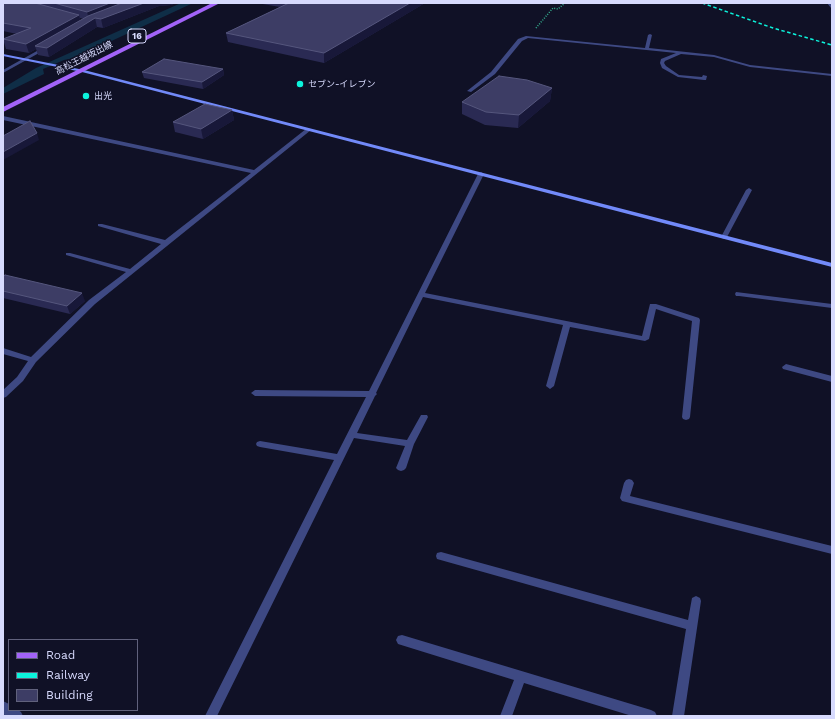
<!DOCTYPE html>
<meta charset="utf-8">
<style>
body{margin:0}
#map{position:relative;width:835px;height:719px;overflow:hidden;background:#101126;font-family:"Work Sans",sans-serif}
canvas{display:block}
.frame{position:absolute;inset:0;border:4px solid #d7dafd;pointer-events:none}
.legend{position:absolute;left:8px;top:639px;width:130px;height:72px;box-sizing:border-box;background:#101126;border:1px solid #60617c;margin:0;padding:5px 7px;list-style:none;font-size:12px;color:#d7dafd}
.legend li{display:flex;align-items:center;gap:8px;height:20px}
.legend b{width:20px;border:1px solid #60617c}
</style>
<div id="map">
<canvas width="835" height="719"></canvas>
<div class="frame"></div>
<ul class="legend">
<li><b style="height:5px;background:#a263f8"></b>Road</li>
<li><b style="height:5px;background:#0cf4dc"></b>Railway</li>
<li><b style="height:11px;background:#3d3d65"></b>Building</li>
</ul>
</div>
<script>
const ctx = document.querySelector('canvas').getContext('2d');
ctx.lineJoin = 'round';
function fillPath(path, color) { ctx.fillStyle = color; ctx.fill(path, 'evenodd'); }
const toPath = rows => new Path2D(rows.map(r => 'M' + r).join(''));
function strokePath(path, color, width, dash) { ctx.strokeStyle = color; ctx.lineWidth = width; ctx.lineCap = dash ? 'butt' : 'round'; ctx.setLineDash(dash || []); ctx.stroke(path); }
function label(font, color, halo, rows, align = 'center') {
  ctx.font = font + ' "Work Sans","Noto Sans JP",sans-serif'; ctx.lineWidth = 3; ctx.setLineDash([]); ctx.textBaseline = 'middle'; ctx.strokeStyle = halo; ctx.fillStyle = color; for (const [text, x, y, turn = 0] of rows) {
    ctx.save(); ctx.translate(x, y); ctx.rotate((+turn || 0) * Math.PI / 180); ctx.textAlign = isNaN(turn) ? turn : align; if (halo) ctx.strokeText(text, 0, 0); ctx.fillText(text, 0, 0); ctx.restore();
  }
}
fillPath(toPath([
 [181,3,193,3,75,58,64,60,43,69,44,74,3,94,3,88,36,68]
]), '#0f2e47');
strokePath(toPath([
 [536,28,553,8,558,9,565,3]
]), '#35b392', 1.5, [1, 1.5]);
fillPath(toPath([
 [827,3,831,3,832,8,831,8,827,3],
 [650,34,652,35,649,48,714,55,750,65,832,74,832,76,750,67,714,57,681,54,665,61,664,63,666,66,679,75,702,77,703,75,707,76,706,80,704,80,678,77,662,68,660,63,661,59,676,53,528,38,522,41,495,74,471,92,467,91,491,72,518,39,526,36,645,48,648,35,650,34],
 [44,47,48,48,3,73,3,70,44,47],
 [3,116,254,170,306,129,311,130,95,304,36,362,23,381,6,397,3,398,3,390,17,377,28,361,3,354,3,348,31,357,89,300,126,272,66,255,66,253,70,253,130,269,161,244,98,226,98,224,102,224,165,240,251,173,3,120,3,116],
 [481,172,484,174,425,293,642,336,650,304,656,304,699,318,700,320,690,417,689,419,686,420,683,419,682,417,692,321,656,309,649,339,645,341,570,327,554,386,550,389,546,386,563,325,423,297,376,393,377,394,375,396,357,433,407,440,421,415,427,415,428,417,414,444,406,468,404,470,401,471,398,470,396,468,405,446,354,438,217,716,205,716,334,460,260,447,257,446,256,444,257,442,260,441,337,454,366,397,255,396,251,393,255,390,369,391,478,174,481,172],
 [749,188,752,190,727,237,724,239,722,238,721,237,746,190,749,188],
 [736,292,832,304,832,308,739,296,736,296,735,294,736,292],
 [786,364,832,376,832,382,783,369,782,367,786,364],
 [629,479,632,480,634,483,630,496,832,546,832,554,622,501,620,498,624,483,626,480,629,479],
 [441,552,688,620,692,598,696,596,700,598,701,601,684,716,672,716,686,629,437,559,436,556,437,553,441,552],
 [402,635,651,710,655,712,657,716,632,716,524,683,512,716,500,716,514,680,398,644,396,640,398,636,402,635],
 [3,701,9,704,9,710,18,710,21,712,23,716,6,716,3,714,3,701]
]), '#3e4983');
fillPath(toPath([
 [3,54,84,70,832,263,832,267,82,72,3,56,3,54]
]), '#728af9');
fillPath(toPath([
 [212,3,220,3,3,112,3,107,212,3]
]), '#a263f8');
strokePath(toPath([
 [702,3,773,28,832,45]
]), '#0cf4dc', 1.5, [3.5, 2.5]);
fillPath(toPath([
 [3,3,176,3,171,5,159,6,103,28,97,27,49,57,38,55,36,49,29,53,6,49,3,39,17,34,3,31],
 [80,18,84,19,80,21],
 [257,3,425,3,324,63,228,42,226,33,280,7],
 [223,69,224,75,203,89,144,78,142,72],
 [552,88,550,101,518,128,485,125,462,114,462,102],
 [232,110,234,120,203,139,175,132,173,122],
 [3,277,85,301,70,314,3,298]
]), '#2a2a53');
fillPath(toPath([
 [110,3,134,3,95,18,97,27,49,57,47,48,89,20,87,12],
 [144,3,176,3,171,5,159,6,103,28,101,19],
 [410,3,425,3,324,63,324,53],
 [79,15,81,23,35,46,36,49,29,53,26,44],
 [223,69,224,75,203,89,202,82],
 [552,88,550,101,518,128,519,115],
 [232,110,234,120,203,139,201,129],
 [37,133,39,140,3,160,3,152],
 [82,293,85,301,70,314,67,306]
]), '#181839');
const building = toPath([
 [3,3,35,3,79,15,26,44,3,39,31,28,3,23,3,3],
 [54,3,110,3,87,12,54,3],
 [122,3,144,3,101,19,95,18,47,48,35,46,88,16,122,3],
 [289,3,410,3,324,53,226,33,289,3],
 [164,59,223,69,202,82,142,72,164,59],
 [499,76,527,80,552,88,519,115,486,112,462,102,499,76],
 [205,104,232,110,201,129,173,122,205,104],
 [30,121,37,133,3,152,3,136,30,121],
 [5,275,82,293,67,306,3,291,3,277,5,275]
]);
fillPath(building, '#3d3d65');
strokePath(building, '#55567d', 1);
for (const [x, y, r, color] of [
 [300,84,4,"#0cf4dc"],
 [86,96,4,"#0cf4dc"]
]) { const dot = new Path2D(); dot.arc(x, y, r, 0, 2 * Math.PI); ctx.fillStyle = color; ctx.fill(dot); strokePath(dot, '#101126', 1.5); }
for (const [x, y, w] of [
 [137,36,18]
]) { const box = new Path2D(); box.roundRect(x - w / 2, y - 7, w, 14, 3); ctx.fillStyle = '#101126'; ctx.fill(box); strokePath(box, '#d7dafd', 1); }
label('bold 9px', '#d7dafd', null, [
 ["16",137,36]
]);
label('9px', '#d7dafd', '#101126', [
 ["高松王越坂出線",84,58,-27]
]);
label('9px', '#d7dafd', '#101126', [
 ["セブン-イレブン",308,84],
 ["出光",94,96]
], 'left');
</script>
